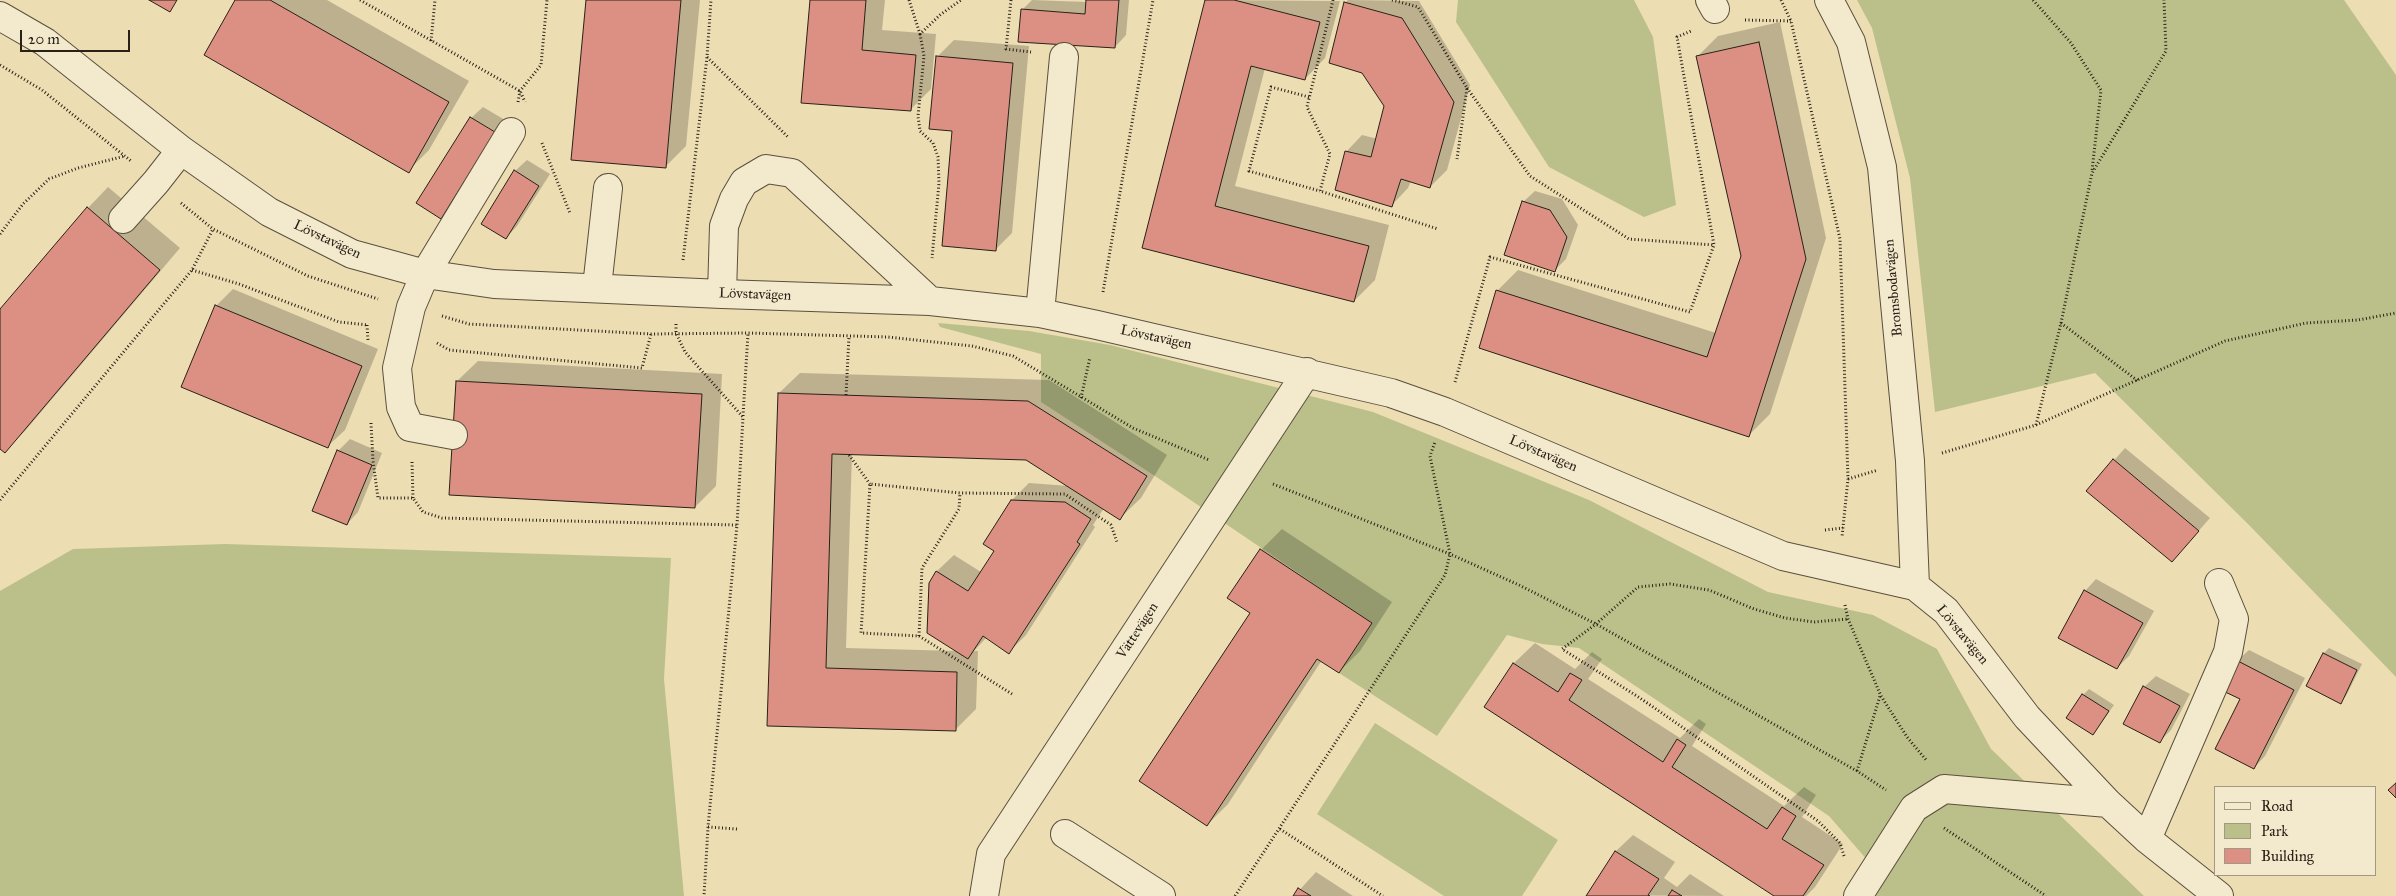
<!DOCTYPE html>
<meta charset="utf-8">
<style>
body{margin:0}
#map{position:relative;width:2396px;height:896px;overflow:hidden;background:#ecddb2;font-family:"IM FELL Great Primer",serif}
canvas{display:block}
.legend{position:absolute;left:2214px;top:786px;width:162px;height:90px;box-sizing:border-box;background:#f3e9cd;border:1px solid #a29984;margin:0;padding:6px 9px;list-style:none;font-size:15px;color:#292117}
.legend li{display:flex;align-items:center;gap:10px;height:25px}
.legend b{width:25px;border:1px solid #a29984}
.scale{position:absolute;left:20px;top:30px;width:110px;height:22px;box-sizing:border-box;border:2px solid #292117;border-top:0;padding-left:6px;font-size:15px;line-height:18px;white-space:nowrap;color:#292117;-webkit-text-stroke:4px #f3e9cd;paint-order:stroke}
</style>
<div id="map">
<canvas width="2396" height="896"></canvas>
<ul class="legend">
<li><b style="height:6px;background:#f3e9cd"></b>Road</li>
<li><b style="height:14px;background:#bbc08a"></b>Park</li>
<li><b style="height:14px;background:#dc9084"></b>Building</li>
</ul>
<div class="scale">20 m</div>
</div>
<script>
const ctx = document.querySelector('canvas').getContext('2d');
ctx.lineJoin = 'round';
function fillPath(path, color) { ctx.fillStyle = color; ctx.fill(path, 'evenodd'); }
const toPath = rows => new Path2D(rows.map(r => 'M' + r).join(''));
function strokePath(path, color, width, dash) { ctx.strokeStyle = color; ctx.lineWidth = width; ctx.lineCap = dash ? 'butt' : 'round'; ctx.setLineDash(dash || []); ctx.stroke(path); }
function label(font, color, halo, rows, align = 'center') {
  ctx.font = font + ' "IM FELL Great Primer",serif'; ctx.lineWidth = 4; ctx.setLineDash([]); ctx.textBaseline = 'middle'; ctx.strokeStyle = halo; ctx.fillStyle = color; for (const [text, x, y, turn = 0] of rows) {
    ctx.save(); ctx.translate(x, y); ctx.rotate((+turn || 0) * Math.PI / 180); ctx.textAlign = isNaN(turn) ? turn : align; if (halo) ctx.strokeText(text, 0, 0); ctx.fillText(text, 0, 0); ctx.restore();
  }
}
fillPath(toPath([
 [1458,0,1634,0,1653,37,1676,205,1644,217,1549,167,1456,22],
 [1857,0,2344,0,2396,75,2396,677,2250,526,2095,373,1935,412,1910,178,1872,28],
 [938,323,1029,331,1110,345,1373,412,1589,500,1768,592,1873,615,1937,649,1991,749,2144,896,1870,896,1882,877,1829,816,1579,648,1542,644,1507,635,1437,736,1339,673,1372,623,1161,480,1041,402,1041,354,940,327],
 [225,544,671,558,664,679,684,896,0,896,0,591,73,549],
 [1375,723,1558,840,1522,896,1444,896,1317,814]
]), '#bbc08a');
fillPath(toPath([
 [237,0,327,0,469,81,429,150,408,171],
 [587,0,700,0,686,146,665,167],
 [811,0,885,0,882,30,936,34,931,89,910,110],
 [1032,0,1087,2,1087,0,1129,0,1126,35,1115,47,1022,10],
 [1207,0,1340,1,1325,58,1305,79,1265,68,1235,186,1389,225,1375,280,1354,301,1143,247],
 [1348,0,1419,1,1470,85,1447,170,1430,187,1411,181,1408,188,1392,205,1346,152,1362,135,1378,139,1386,106,1345,3],
 [1780,22,1826,238,1770,414,1749,435,1497,291,1518,270,1716,333,1742,256,1697,57,1718,36],
 [954,40,1029,46,1012,233,995,250,953,130,937,57],
 [483,107,505,120,452,206,441,217,471,118],
 [527,160,550,174,517,226,506,238,515,171],
 [108,187,180,248,25,431,5,451,0,447,0,311,88,208],
 [1535,191,1562,199,1578,225,1566,259,1554,271,1523,202],
 [233,289,378,349,345,430,328,446,216,306],
 [478,361,722,374,716,486,695,507,457,381],
 [800,373,1049,380,1167,455,1141,498,1120,518,1104,508,1093,525,1095,527,1026,635,1009,652,987,637,974,651,978,651,976,709,955,730,769,725,779,393],
 [852,453,1026,458,1069,486,1029,483,1012,500,996,550,981,572,954,555,937,571,930,583,958,651,846,648],
 [350,439,382,453,358,512,347,524,338,451],
 [2125,448,2210,518,2172,561,2088,490],
 [1282,529,1392,602,1360,651,1339,672,1322,660,1228,804,1207,825,1251,613,1229,598,1261,550],
 [2096,579,2154,611,2129,656,2117,668,2085,591],
 [1535,643,1575,669,1592,652,1602,659,1588,679,1680,738,1699,719,1706,724,1692,746,1784,806,1804,787,1816,795,1802,817,1843,844,1815,887,1806,896,1777,896,1485,707,1514,663],
 [2329,648,2362,664,2346,696,2340,702,2307,686,2324,653],
 [2249,650,2305,678,2265,756,2254,768,2237,661],
 [2156,676,2190,694,2171,730,2159,742,2144,687],
 [2089,689,2114,705,2093,734,2083,695],
 [1633,835,1675,862,1664,878,1677,887,1690,874,1724,896,1587,895,1616,851],
 [1316,872,1353,896,1294,896]
]), '#0003');
const building = toPath([
 [149,0,177,0,170,12,149,0],
 [235,0,270,0,449,102,409,173,204,55,235,0],
 [586,0,681,0,666,168,571,160,586,0],
 [810,0,866,0,862,50,916,55,911,111,801,103,810,0],
 [1086,0,1119,0,1115,48,1018,42,1021,9,1085,14,1086,0],
 [1205,0,1234,0,1320,22,1305,80,1251,66,1215,206,1369,246,1354,302,1142,248,1205,0],
 [1344,2,1402,18,1454,102,1430,188,1401,179,1392,207,1335,190,1345,151,1371,157,1384,106,1362,73,1329,63,1344,2],
 [1759,42,1806,259,1749,437,1479,348,1496,290,1707,357,1741,256,1696,56,1759,42],
 [936,56,1013,63,996,251,942,246,952,131,929,129,936,56],
 [470,117,495,132,441,219,416,203,470,117],
 [514,170,539,186,506,239,481,224,514,170],
 [1522,201,1550,210,1567,237,1555,272,1504,255,1522,201],
 [87,207,160,270,5,453,0,449,0,309,87,207],
 [215,305,362,366,328,448,181,387,215,305],
 [456,381,702,394,695,508,449,495,456,381],
 [778,393,1028,401,1147,476,1120,520,1026,460,832,454,826,668,957,672,956,731,767,726,778,393],
 [337,450,372,465,347,525,312,511,337,450],
 [2113,459,2199,531,2172,562,2086,491,2113,459],
 [1011,500,1065,502,1091,519,1077,542,1080,544,1009,654,983,636,968,659,927,633,929,583,936,571,968,591,994,551,983,544,1011,500],
 [1260,549,1372,623,1339,673,1317,659,1207,826,1139,781,1250,613,1227,598,1260,549],
 [2084,590,2143,623,2117,669,2058,638,2084,590],
 [2323,653,2357,670,2341,704,2306,686,2323,653],
 [2236,660,2294,690,2254,769,2215,749,2240,699,2221,690,2236,660],
 [1513,663,1558,692,1570,673,1582,680,1569,700,1663,762,1677,739,1686,745,1672,767,1767,829,1782,807,1796,816,1782,839,1824,865,1803,896,1774,896,1484,707,1513,663],
 [2143,686,2180,706,2160,743,2123,724,2143,686],
 [2082,694,2109,711,2093,735,2066,718,2082,694],
 [2396,783,2396,798,2388,790,2396,783],
 [1615,851,1659,879,1648,895,1650,896,1586,896,1615,851],
 [1298,888,1311,896,1293,896,1298,888],
 [1672,890,1682,896,1668,896,1672,890]
]);
fillPath(building, '#dc9084');
strokePath(building, '#292117', 1);
const minor = toPath([
 [1710,0,1715,9],
 [1829,0,1851,42,1882,167,1910,461,1915,586],
 [0,16,45,42,181,150,269,212,352,254,425,274,494,284,722,294,930,301,1040,313,1097,325,1391,393,1445,412,1783,556,1915,586,1946,611,2027,717,2108,803,2147,839,2219,896],
 [123,219,156,182,181,150],
 [597,287,608,188],
 [722,294,724,226,734,199,744,182,766,169,792,173,930,301],
 [1040,313,1064,57],
 [453,435,410,427,401,407,397,368,411,307,425,274,511,132],
 [1065,834,1161,896],
 [2147,839,2228,652,2234,619,2219,583],
 [984,896,991,854,1307,372],
 [1858,896,1914,808,1944,789,2108,803]
]);
strokePath(minor, '#5a503e', 30);
strokePath(toPath([
 [360,0,520,91,525,102],
 [909,0,920,34,940,15,961,0],
 [1011,0,1006,49,1031,52],
 [1333,0,1307,107,1330,154,1320,191,1438,229],
 [1392,0,1418,7,1467,88,1457,159],
 [1781,0,1791,21,1840,239,1848,479,1842,537],
 [2033,0,2071,43,2101,90,2092,171],
 [1745,20,1791,21],
 [920,34,924,56,918,116,920,131,933,143,938,157,939,183,932,258],
 [431,41,435,0],
 [707,57,789,138],
 [0,65,42,90,131,161],
 [1467,88,1530,176,1629,239,1714,245],
 [1309,97,1271,87,1249,171,1320,191],
 [518,102,520,91,541,65,547,0],
 [542,143,570,213],
 [181,203,213,229,308,276,378,299],
 [0,234,23,204,49,179,78,168,125,156],
 [683,260,707,57,711,0],
 [192,270,239,284,339,322,368,325],
 [1103,292,1153,0],
 [442,316,469,324,651,334,748,333,888,337,972,346,1013,356,1133,428,1209,460],
 [2061,323,2138,381],
 [676,324,676,333,685,352,743,417,737,525,708,827,704,896],
 [367,325,368,340],
 [437,343,449,350,642,368,651,334],
 [1455,382,1490,257,1690,312,1714,245,1677,37,1691,31],
 [846,395,849,336],
 [1081,398,1090,357],
 [743,416,748,333],
 [371,423,373,461,378,498,413,498,423,512,442,518,737,525],
 [2036,425,2061,323,2092,173,2166,51,2164,0],
 [1942,453,2036,425,2225,341,2306,323,2358,320,2396,313],
 [849,455,870,484],
 [412,462,413,498],
 [1848,479,1878,470],
 [1273,484,1450,554,1519,585,1596,624,1857,771,1886,790],
 [0,500,192,270,213,229],
 [1825,530,1843,528],
 [1845,605,1848,619,1881,696,1907,737,1927,761],
 [919,636,922,568,959,509,960,493],
 [1012,694,919,636,861,633,870,484,960,493,1065,494,1111,525,1117,542],
 [1857,771,1880,696],
 [708,827,737,829],
 [1944,828,2046,896],
 [1280,829,1383,896],
 [1844,856,1840,843,1818,821,1640,698,1562,649,1596,624,1638,587,1670,584,1709,590,1754,609,1785,618,1814,622,1848,619],
 [1235,896,1445,575,1450,554,1430,456,1435,442]
]), '#292117', 3, [1, 2.5]);
strokePath(minor, '#f3e9cd', 28);
label('14px', '#292117', '#f3e9cd', [
 ["Lövstavägen",327,240,25],
 ["Bromsbodavägen",1894,288,-95],
 ["Lövstavägen",755,295,2],
 ["Lövstavägen",1156,338,12],
 ["Lövstavägen",1543,454,23],
 ["Vättevägen",1138,631,-57],
 ["Lövstavägen",1962,635,50]
]);
</script>
